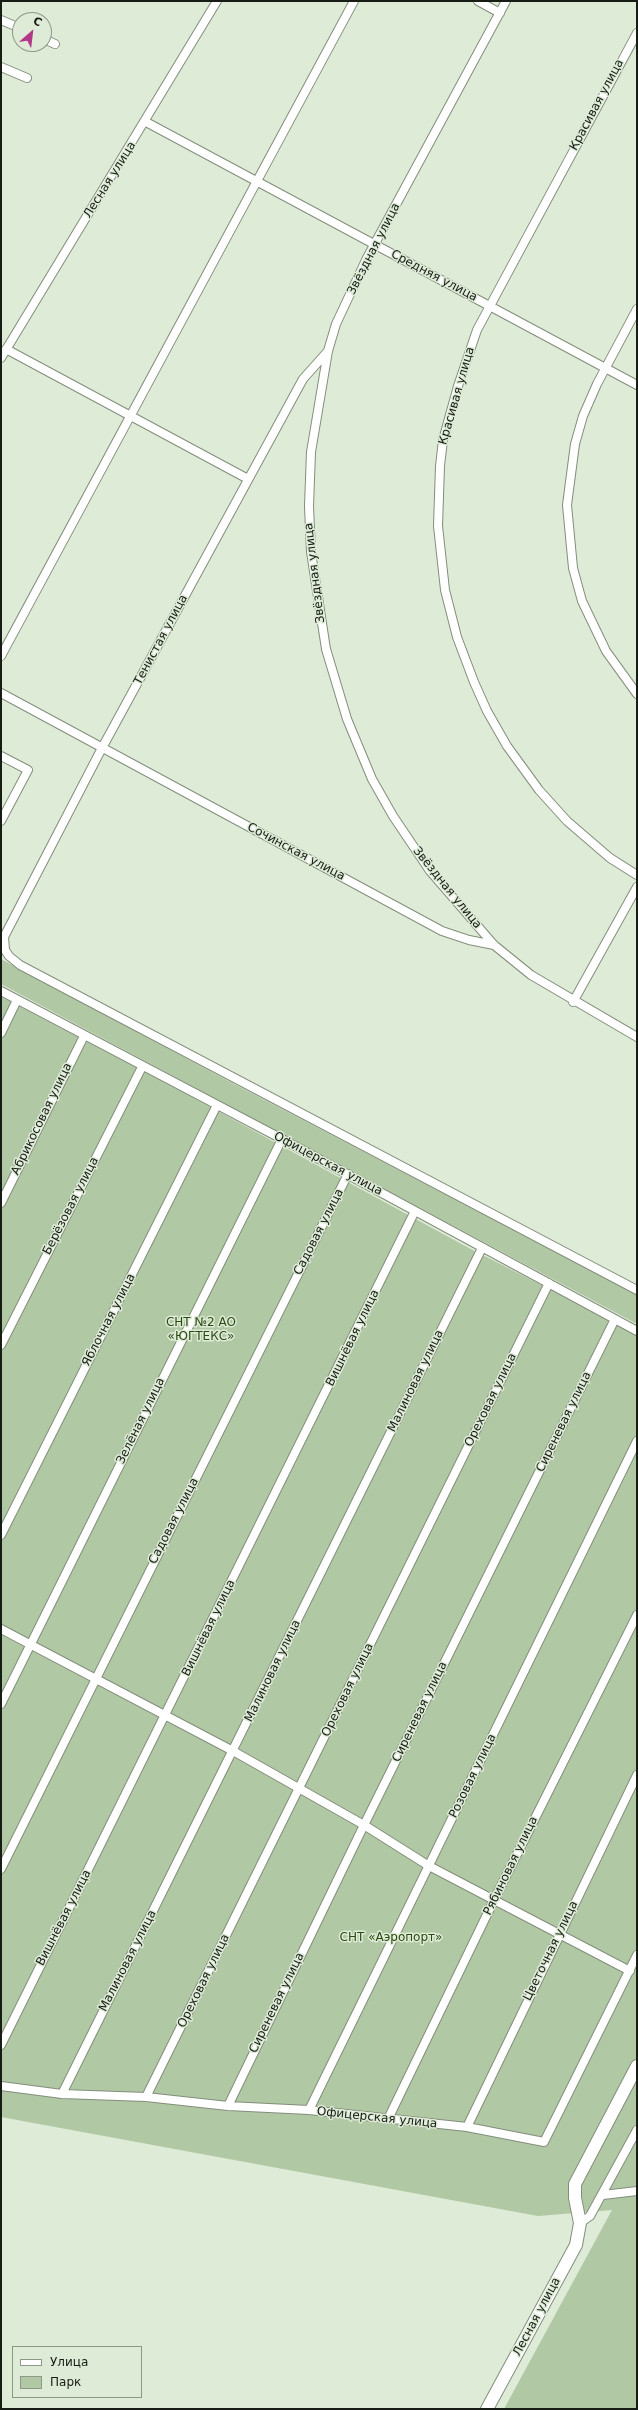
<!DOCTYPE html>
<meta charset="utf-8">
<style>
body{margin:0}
#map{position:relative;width:638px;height:2410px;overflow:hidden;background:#deebd7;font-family:"DejaVu Sans",sans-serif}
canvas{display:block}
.frame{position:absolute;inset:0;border:2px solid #171c14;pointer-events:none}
.legend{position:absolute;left:12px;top:2346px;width:130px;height:52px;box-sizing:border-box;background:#deebd7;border:1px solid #8e9889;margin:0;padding:5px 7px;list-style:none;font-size:12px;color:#171c14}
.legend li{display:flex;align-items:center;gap:8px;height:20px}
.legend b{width:20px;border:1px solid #8e9889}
.north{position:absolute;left:12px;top:12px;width:40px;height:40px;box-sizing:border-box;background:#deebd7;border:1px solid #8e9889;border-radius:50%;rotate:28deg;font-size:11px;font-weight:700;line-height:16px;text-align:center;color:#171c14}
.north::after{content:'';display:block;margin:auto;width:14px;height:18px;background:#b3388a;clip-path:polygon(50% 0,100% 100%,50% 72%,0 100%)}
</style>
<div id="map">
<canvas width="638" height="2410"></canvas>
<div class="frame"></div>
<ul class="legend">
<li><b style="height:5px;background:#fff"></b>Улица</li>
<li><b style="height:11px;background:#b1c8a4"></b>Парк</li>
</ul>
<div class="north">С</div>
</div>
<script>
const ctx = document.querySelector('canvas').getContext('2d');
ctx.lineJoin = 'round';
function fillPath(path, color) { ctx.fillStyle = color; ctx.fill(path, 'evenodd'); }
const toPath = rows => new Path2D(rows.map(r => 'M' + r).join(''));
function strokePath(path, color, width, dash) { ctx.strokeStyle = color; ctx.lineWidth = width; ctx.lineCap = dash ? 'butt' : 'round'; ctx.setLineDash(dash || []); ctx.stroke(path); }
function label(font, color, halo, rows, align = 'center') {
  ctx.font = font + ' "DejaVu Sans",sans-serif'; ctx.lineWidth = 3; ctx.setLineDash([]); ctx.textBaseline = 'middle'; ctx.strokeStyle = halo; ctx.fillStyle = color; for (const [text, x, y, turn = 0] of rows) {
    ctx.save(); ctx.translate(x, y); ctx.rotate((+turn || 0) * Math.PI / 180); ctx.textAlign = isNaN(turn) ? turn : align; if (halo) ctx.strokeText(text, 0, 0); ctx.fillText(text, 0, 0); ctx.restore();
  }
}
fillPath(toPath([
 [1,959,234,1084,637,1295,637,1324,1,984],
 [1,993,467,1247,637,1334,637,2409,504,2409,612,2210,538,2216,1,2117]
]), '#b1c8a4');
const street = toPath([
 [478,1,500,13],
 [506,1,366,260,336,324,328,351,311,452,309,506,311,552,326,649,347,719,372,779,393,816,430,871,494,945,531,975,637,1037],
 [1,20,20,28],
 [637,33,477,330,458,386,443,440,440,466,438,526,445,590,457,637,474,682,487,711,507,746,539,790,567,821,610,858,637,875],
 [44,39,55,44],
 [1,67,27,78],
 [146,122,637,385],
 [637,309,597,384,583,416,575,444,567,505,573,568,582,601,606,651,637,694],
 [6,349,248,479],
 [328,351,303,379,102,748,4,937,5,950,9,956,20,965,637,1290],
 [1,358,217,1],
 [1,656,354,1],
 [1,693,442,931,469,940,494,945],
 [1,756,28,770,1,821],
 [1,991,282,1139,637,1331],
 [573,1002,637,887],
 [1,1033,17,1000],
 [1,1203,84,1036],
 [1,1345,142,1067],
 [1,1535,217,1105],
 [1,1629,233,1751,364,1825,429,1866,630,1971],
 [1,1704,282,1139],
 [1,1869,348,1174],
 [1,2045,415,1211],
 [1,2086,62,2094,146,2097,228,2106,309,2110,467,2127,544,2142,637,1955],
 [62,2094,482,1248],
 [146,2097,549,1283],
 [228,2106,364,1825,615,1319],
 [309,2110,637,1441],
 [388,2119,495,1898,637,1615],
 [467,2127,637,1775],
 [603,2195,637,2191],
 [580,2223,590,2216,637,2130]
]);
const secondary = toPath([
 [487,2409,576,2245,580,2223,575,2198,575,2184,637,2066]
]);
strokePath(street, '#828e7b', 10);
strokePath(secondary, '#828e7b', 14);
strokePath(street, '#fff', 8);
strokePath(secondary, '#fff', 12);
label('12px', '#171c14', '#deebd7', [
 ["Красивая улица",597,105,-62],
 ["Лесная улица",110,180,-58],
 ["Звёздная улица",374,249,-63],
 ["Средняя улица",434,276,28],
 ["Красивая улица",457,396,-74],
 ["Звёздная улица",315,573,-97],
 ["Тенистая улица",161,640,-62],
 ["Сочинская улица",296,852,28],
 ["Звёздная улица",447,888,51],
 ["Абрикосовая улица",42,1119,-64],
 ["Офицерская улица",328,1164,28],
 ["Берёзовая улица",71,1206,-63],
 ["Садовая улица",319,1232,-63],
 ["Яблочная улица",109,1320,-63],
 ["Вишнёвая улица",353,1338,-64],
 ["Малиновая улица",416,1381,-64],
 ["Ореховая улица",491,1400,-64],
 ["Зелёная улица",141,1421,-64],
 ["Сиреневая улица",564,1422,-64],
 ["Садовая улица",174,1521,-63],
 ["Вишнёвая улица",209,1628,-64],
 ["Малиновая улица",273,1671,-64],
 ["Ореховая улица",348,1690,-64],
 ["Сиреневая улица",420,1712,-64],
 ["Розовая улица",473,1776,-64],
 ["Рябиновая улица",511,1866,-64],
 ["Вишнёвая улица",64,1918,-63],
 ["Цветочная улица",551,1951,-64],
 ["Малиновая улица",128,1961,-63],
 ["Ореховая улица",204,1981,-64],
 ["Сиреневая улица",277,2003,-64],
 ["Офицерская улица",377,2118,6],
 ["Лесная улица",537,2317,-62]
]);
label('12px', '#2a490f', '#deebd7', [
 ["СНТ №2 АО",201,1323],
 ["«ЮГТЕКС»",201,1337],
 ["СНТ «Аэропорт»",391,1938]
]);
</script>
